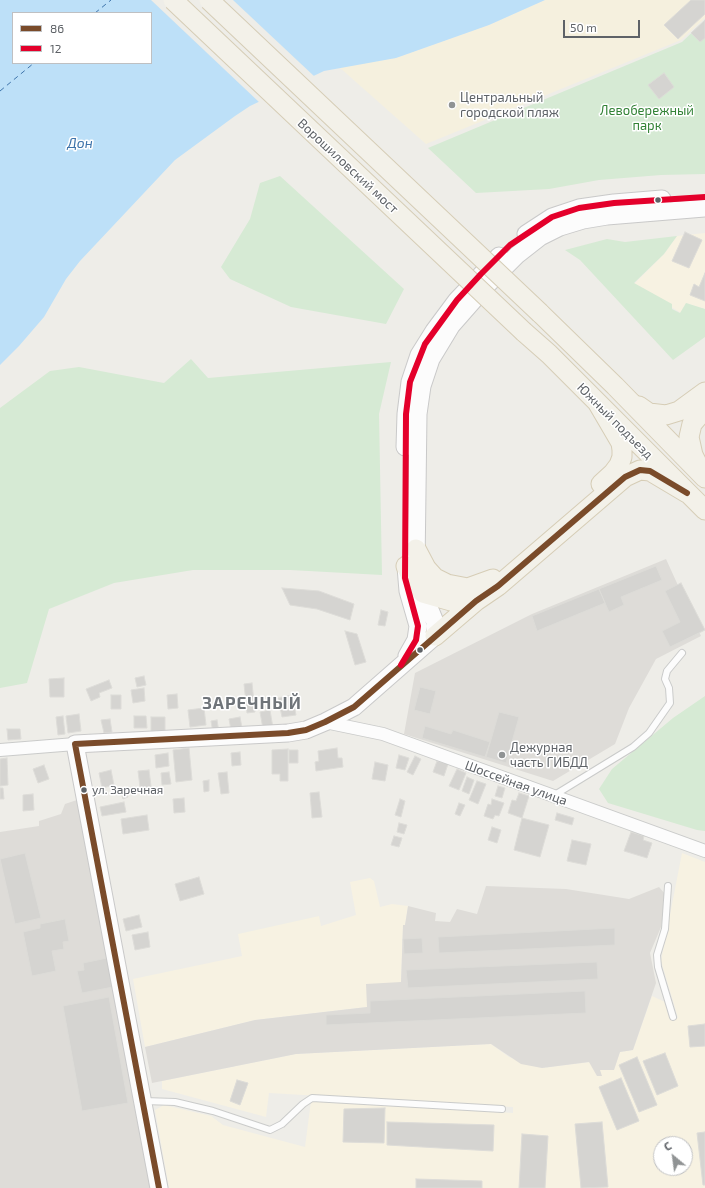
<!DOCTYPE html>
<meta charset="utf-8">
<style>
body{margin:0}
#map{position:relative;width:705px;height:1188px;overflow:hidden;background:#eeede8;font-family:"Exo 2",sans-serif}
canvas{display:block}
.legend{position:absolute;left:12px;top:12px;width:140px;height:52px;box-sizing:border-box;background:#fff;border:1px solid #bfc0c2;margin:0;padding:5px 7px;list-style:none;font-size:12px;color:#5e6267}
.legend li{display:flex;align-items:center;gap:8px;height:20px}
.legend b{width:20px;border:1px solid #bfc0c2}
.north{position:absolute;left:653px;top:1136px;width:40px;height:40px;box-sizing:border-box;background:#fff;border:1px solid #bfc0c2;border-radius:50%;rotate:331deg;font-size:11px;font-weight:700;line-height:16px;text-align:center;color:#5e6267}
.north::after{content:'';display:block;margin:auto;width:14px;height:18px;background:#909394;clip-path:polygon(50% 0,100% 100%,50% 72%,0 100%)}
.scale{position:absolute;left:563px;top:20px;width:77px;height:18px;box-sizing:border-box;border:2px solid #5e6267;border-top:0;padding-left:5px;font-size:12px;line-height:14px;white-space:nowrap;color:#5e6267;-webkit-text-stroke:3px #fff;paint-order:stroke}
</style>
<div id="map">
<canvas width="705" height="1188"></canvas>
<ul class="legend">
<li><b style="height:5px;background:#7a4b2a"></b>86</li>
<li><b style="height:5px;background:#e4002b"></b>12</li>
</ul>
<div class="north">С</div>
<div class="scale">50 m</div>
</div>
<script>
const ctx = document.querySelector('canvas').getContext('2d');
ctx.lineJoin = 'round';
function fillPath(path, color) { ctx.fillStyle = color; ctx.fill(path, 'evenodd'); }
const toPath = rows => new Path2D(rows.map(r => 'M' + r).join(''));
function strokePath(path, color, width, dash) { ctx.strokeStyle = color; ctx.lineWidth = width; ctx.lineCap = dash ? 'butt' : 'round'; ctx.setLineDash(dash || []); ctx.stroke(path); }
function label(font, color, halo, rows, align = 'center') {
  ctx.font = font + ' "Exo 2",sans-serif'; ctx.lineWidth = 3; ctx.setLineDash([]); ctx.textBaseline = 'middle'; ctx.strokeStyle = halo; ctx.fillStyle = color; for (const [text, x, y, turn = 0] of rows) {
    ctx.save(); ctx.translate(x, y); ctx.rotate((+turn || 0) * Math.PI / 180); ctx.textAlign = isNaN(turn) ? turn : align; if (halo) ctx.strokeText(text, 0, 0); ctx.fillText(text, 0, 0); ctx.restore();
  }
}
fillPath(toPath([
 [705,233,705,309,686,303,681,313,634,284,664,254,677,236],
 [682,853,705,862,705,1188,169,1188,155,1110,164,1105,211,1116,223,1125,305,1147,311,1101,386,1104,513,1113,513,1107,269,1093,266,1117,162,1089,162,1081,296,1054,491,1044,509,1057,542,1068,590,1062,597,1076,601,1075,600,1070,614,1069,620,1052,633,1050,652,996,665,1002,670,1019,678,1018,661,961],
 [661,1144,685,1144,685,1168,661,1168],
 [370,878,374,881,380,907,392,904,408,906,405,925,403,926,401,983,367,1007,255,1020,145,1047,133,979,242,956,238,934,319,916,321,926,356,915,350,882]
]), '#f7f2e2');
fillPath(toPath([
 [666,559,701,636,656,659,629,708,615,744,553,781,404,734,415,673,532,614],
 [77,800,116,993,129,1078,150,1188,0,1188,0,832,39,826,39,821,61,814,65,804],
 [486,886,566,889,629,899,659,887,666,895,661,927,650,953,656,983,633,1050,620,1052,614,1070,600,1070,602,1076,597,1076,589,1062,542,1068,521,1064,491,1044,296,1054,152,1083,145,1047,255,1020,367,1007,366,984,401,982,403,925,405,925,408,906,436,913,435,921,450,922,457,909,477,914]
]), '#dedcd8');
fillPath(toPath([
 [705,20,705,174,661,175,599,180,549,189,476,193,428,148,682,42],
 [280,176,404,289,386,324,291,307,230,279,221,267,250,219,260,183],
 [677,236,664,254,634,283,672,304,672,309,680,313,686,303,705,309,705,337,673,360,580,260,565,250,607,239,625,242],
 [191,359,208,378,391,362,379,414,382,575,290,570,193,570,114,583,49,609,27,683,0,688,0,408,50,371,79,367,164,383],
 [705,696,705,831,697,830,608,803,599,789,612,769,673,718]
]), '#d6ead4');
fillPath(toPath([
 [545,0,705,0,705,18,681,40,426,144,339,67,396,58,489,25]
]), '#f5f0de');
fillPath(toPath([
 [0,0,545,0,489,25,396,58,324,71,250,106,235,116,175,160,80,261,66,279,44,317,19,346,0,365],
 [13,13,151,13,151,63,13,63]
]), '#bde0f8');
fillPath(toPath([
 [151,0,233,0,315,77,260,103]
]), '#eeede8');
strokePath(toPath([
 [95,13,111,0],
 [0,91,34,63]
]), '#3e74ab', 1, [5, 4]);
const building = toPath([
 [691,0,705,0,705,14,678,39,664,25,691,0],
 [705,20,705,38,700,42,691,33,705,20],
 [664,73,674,87,659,99,648,85,664,73],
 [685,232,702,240,689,268,672,261,685,232],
 [705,273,705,301,690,295,694,284,699,287,705,273],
 [656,566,662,580,621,597,624,605,609,612,599,589,656,566],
 [681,583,705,630,670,647,662,631,680,622,665,591,681,583],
 [282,588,319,591,354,604,350,620,317,609,290,605,282,588],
 [599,589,605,603,537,631,532,616,599,589],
 [381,610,388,612,385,626,378,625,381,610],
 [345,631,357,634,366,662,355,665,345,631],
 [144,676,146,685,137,687,135,678,144,676],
 [64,678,64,697,50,697,49,679,64,678],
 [109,680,112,688,99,693,100,697,91,701,86,689,109,680],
 [252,683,255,712,247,713,244,684,252,683],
 [420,687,436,691,430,714,414,710,420,687],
 [144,688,145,701,133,703,131,690,144,688],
 [177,694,178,708,168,709,167,695,177,694],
 [111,695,121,695,121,709,111,709,111,695],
 [292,695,296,715,282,717,278,698,292,695],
 [204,708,206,725,190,727,188,710,204,708],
 [270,710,273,728,263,729,260,712,270,710],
 [499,712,519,717,506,763,486,757,499,712],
 [79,714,81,731,68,733,66,716,79,714],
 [63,716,65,734,58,735,56,717,63,716],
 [134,716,146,716,147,728,134,728,134,716],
 [151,717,165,717,165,731,151,731,151,717],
 [240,717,242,728,231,730,229,719,240,717],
 [110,719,112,732,104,733,101,720,110,719],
 [217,720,219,732,213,733,211,721,217,720],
 [425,726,451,734,453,730,490,742,485,757,422,738,425,726],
 [7,729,20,729,21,739,8,740,7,729],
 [189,748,192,780,176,782,173,750,189,748],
 [337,748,338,758,342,758,343,767,316,771,315,762,319,761,318,751,337,748],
 [288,749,288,781,280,781,280,774,272,774,272,750,288,749],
 [289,750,298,750,298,763,289,763,289,750],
 [240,752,241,765,232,766,231,753,240,752],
 [168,753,169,766,156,768,155,755,168,753],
 [399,755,409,758,405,770,396,768,399,755],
 [415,756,421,759,413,775,407,772,415,756],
 [7,758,8,785,0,786,0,759,7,758],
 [437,761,448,764,444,776,433,772,437,761],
 [375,762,388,765,385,781,372,779,375,762],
 [44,765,49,779,38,783,33,769,44,765],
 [457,769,466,773,459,790,449,786,457,769],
 [111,770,114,785,102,788,99,773,111,770],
 [149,770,152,794,141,795,138,771,149,770],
 [169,772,171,784,162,785,161,773,169,772],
 [227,772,229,793,221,794,218,773,227,772],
 [467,777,474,780,469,794,462,791,467,777],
 [209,780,209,791,204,792,203,781,209,780],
 [477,781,486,784,478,804,469,800,477,781],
 [498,786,505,788,502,798,495,796,498,786],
 [0,788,3,788,4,799,0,799,0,788],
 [126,791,128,797,123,799,121,793,126,791],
 [319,792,322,817,312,818,310,793,319,792],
 [519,793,529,796,522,818,508,813,512,800,516,801,519,793],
 [33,794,34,810,23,811,23,795,33,794],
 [184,798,185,812,174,813,173,799,184,798],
 [400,799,405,801,401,817,395,815,400,799],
 [492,799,504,803,499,816,495,815,493,819,484,816,488,804,491,805,492,799],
 [124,802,126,812,102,816,100,807,124,802],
 [459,803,465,805,460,816,455,814,459,803],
 [557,813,574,818,572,825,555,820,557,813],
 [147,815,149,830,123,834,121,819,147,815],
 [522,818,549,825,540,857,514,850,522,818],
 [399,823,407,825,404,834,397,832,399,823],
 [492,827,501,830,497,843,488,840,492,827],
 [631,832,644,836,643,840,652,843,647,858,624,851,631,832],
 [394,836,402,838,399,847,391,845,394,836],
 [572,840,591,844,586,865,567,861,572,840],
 [25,853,41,918,15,924,0,859,25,853],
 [199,877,204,894,180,901,175,884,199,877],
 [139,915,142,927,126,931,123,919,139,915],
 [65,919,69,941,63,942,64,949,52,951,56,971,32,976,23,932,40,928,40,924,65,919],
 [615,928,615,945,439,953,438,937,615,928],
 [148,932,150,947,135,950,132,935,148,932],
 [422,938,423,953,404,954,403,939,422,938],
 [107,958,113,987,82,993,77,971,84,970,83,963,107,958],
 [597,962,598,979,408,988,406,970,597,962],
 [585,991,586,1013,326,1025,326,1015,370,1013,370,1001,585,991],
 [109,997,128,1103,82,1111,63,1006,109,997],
 [705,1024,705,1046,690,1047,688,1026,705,1024],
 [665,1053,678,1086,657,1095,643,1061,665,1053],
 [637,1057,657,1105,639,1112,619,1065,637,1057],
 [621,1078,639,1121,617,1130,599,1087,621,1078],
 [237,1080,248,1083,240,1105,230,1101,237,1080],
 [385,1108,384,1143,343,1142,344,1109,385,1108],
 [387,1122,494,1125,493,1151,387,1145,387,1122],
 [602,1122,608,1187,581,1188,575,1124,602,1122],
 [705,1132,705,1185,703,1185,697,1133,705,1132],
 [522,1134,548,1136,545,1188,519,1188,522,1134],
 [416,1179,482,1181,482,1188,416,1188,416,1179]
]);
fillPath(building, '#d5d4d1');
strokePath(building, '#dddcd8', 1);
const lane = toPath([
 [553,796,633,747,649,733,670,703,669,688,665,679,667,671,682,653],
 [668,886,665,929,657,955,658,967,673,1017],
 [144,1101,175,1102,213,1111,270,1130,282,1124,303,1104,312,1098,502,1109]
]);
const street = toPath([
 [325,722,383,734,705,851],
 [0,750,75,744]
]);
const secondary = toPath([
 [526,234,552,217,579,208,614,203,662,199],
 [405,447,406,414,410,382,419,355,434,331,457,300,499,256],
 [406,567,408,591,418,626,416,640,407,656],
 [159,1188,75,744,288,733,306,730,325,722,354,707,435,636,435,622,423,593,416,567,418,414,422,386,431,359,451,326,487,285,517,255,540,237,560,227,583,220,607,216,705,208]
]);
const primary = toPath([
 [540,313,615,386,705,478],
 [524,332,549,354,705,510],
 [597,402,621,443,622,450,622,457,619,465,613,473,601,484],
 [639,406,649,413,666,415,679,411,705,392],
 [699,467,693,455,689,437,692,424,705,409],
 [416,549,426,568,435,578,447,584,468,588,493,579],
 [406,566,413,581,423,593,451,601,476,601],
 [435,636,476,601,498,586,625,477,640,470,650,471,687,493]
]);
strokePath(lane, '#cacbca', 8);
strokePath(street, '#cacbca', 14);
strokePath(secondary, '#c9c9c9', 19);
strokePath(primary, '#d6cdb6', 21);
strokePath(lane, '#fcfcfc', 6);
strokePath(street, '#fcfcfc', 12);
strokePath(secondary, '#fcfcfc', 17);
strokePath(primary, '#f3f1e9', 19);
const primaryBridge = toPath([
 [173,0,524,332],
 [209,0,540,313]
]);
strokePath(primaryBridge, '#d6cdb6', 21, []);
strokePath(primaryBridge, '#f3f1e9', 19);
strokePath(toPath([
 [159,1188,75,744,288,733,306,730,325,722,354,707,476,601,498,586,625,477,640,470,650,471,687,493]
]), '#7a4b2a', 6);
strokePath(toPath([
 [401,665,416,640,418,626,405,578,406,414,410,382,425,344,457,300,481,274,510,245,552,217,579,208,614,203,705,197]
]), '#e4002b', 6);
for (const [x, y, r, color] of [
 [452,105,4,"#909394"],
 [658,200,3.5,"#5e6267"],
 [420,650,3.5,"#5e6267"],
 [502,755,4,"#909394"],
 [84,790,3.5,"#5e6267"]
]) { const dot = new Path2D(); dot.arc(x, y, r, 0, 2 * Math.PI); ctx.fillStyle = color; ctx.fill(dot); strokePath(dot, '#fff', 1.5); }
label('12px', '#5e6267', '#fff', [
 ["ул. Заречная",92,790]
], 'left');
label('13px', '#5e6267', '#fff', [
 ["Центральный",460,98],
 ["городской пляж",460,113],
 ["Дежурная",510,748],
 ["часть ГИБДД",510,763]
], 'left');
label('13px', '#328235', '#fff', [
 ["Левобережный",647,111],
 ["парк",647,126]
]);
label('13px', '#5e6267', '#fff', [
 ["Ворошиловский мост",348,166,43],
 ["Южный подъезд",615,421,45],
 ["Шоссейная улица",516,783,20]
]);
label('italic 14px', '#3e74ab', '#fff', [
 ["Дон",80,143]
]);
ctx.letterSpacing = '1px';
label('bold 17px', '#6f7479', '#fff', [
 ["ЗАРЕЧНЫЙ",252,703]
]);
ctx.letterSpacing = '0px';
</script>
